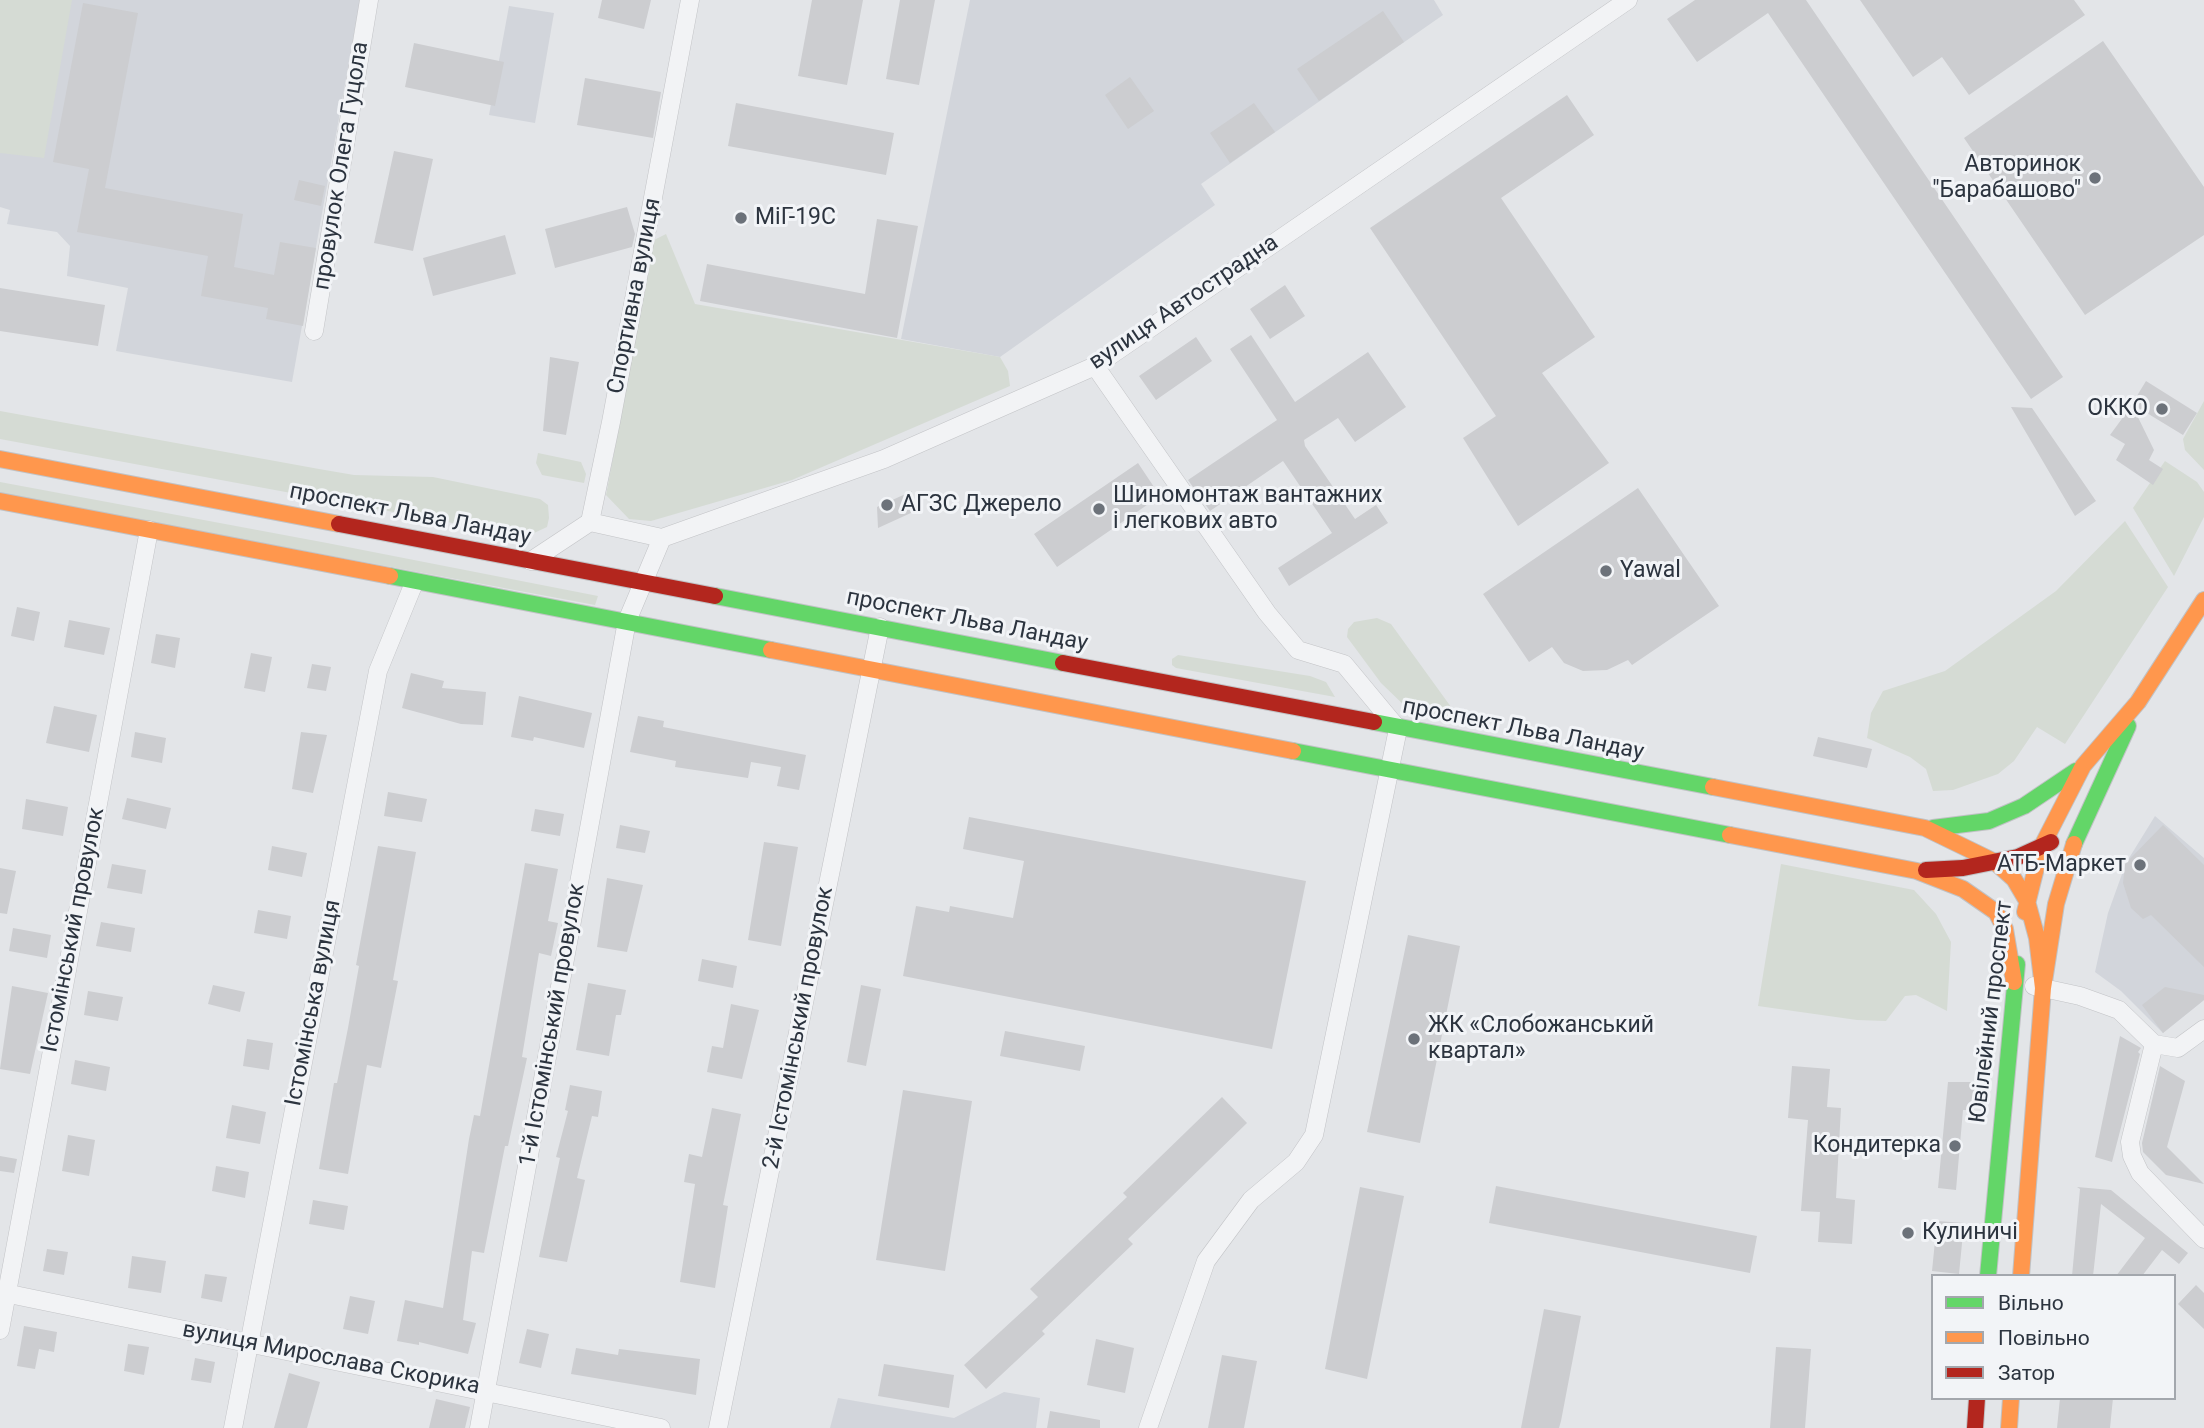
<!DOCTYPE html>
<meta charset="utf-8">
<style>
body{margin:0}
#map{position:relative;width:2204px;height:1428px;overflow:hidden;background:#e3e5e8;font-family:Roboto,sans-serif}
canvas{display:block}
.legend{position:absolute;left:1931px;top:1274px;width:245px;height:126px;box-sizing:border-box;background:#f2f4f7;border:2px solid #a3a7ad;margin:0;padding:9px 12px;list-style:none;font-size:21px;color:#2c343f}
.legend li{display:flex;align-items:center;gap:14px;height:35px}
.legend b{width:35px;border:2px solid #a3a7ad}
</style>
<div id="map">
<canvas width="2204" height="1428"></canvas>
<ul class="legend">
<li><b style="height:9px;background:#63d668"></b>Вільно</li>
<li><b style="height:9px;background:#ff974d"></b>Повільно</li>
<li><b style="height:9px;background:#b3261e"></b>Затор</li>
</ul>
</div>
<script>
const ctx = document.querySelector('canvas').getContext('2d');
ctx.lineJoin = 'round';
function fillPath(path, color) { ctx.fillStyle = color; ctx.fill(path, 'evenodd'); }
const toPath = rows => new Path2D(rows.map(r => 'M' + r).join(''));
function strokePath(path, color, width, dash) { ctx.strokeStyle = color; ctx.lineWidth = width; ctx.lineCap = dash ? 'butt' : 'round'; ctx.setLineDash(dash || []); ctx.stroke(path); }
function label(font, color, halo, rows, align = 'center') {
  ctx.font = font + ' Roboto,sans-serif'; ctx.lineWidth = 6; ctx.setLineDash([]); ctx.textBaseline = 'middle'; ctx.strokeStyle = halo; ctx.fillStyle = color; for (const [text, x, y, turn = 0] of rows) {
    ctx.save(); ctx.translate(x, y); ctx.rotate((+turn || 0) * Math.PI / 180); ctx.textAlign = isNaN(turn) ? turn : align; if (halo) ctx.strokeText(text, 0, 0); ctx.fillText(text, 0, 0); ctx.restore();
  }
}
fillPath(toPath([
 [0,0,360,0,292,382,116,351,128,288,67,276,70,246,57,232,7,224,10,210,0,207],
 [970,0,1434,0,1443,15,1201,184,1215,205,1000,357,901,339],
 [509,6,554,13,535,123,489,115],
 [2155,816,2204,858,2204,1000,2163,1033,2121,991,2095,972,2108,913,2126,863],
 [1004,1392,1040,1398,1036,1428,830,1428,838,1398,954,1418]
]), '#d2d5db');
fillPath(toPath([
 [0,0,72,0,44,158,0,153],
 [666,234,695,304,1000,357,1008,371,1010,386,792,480,651,521,629,519,606,495,654,240],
 [2204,401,2204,470,2185,450,2183,439],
 [0,411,319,469,354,475,433,477,540,499,548,505,549,518,547,527,534,533,512,534,0,439],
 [538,453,581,462,586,474,584,483,542,475,536,463],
 [2165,461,2197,482,2204,492,2204,517,2174,576,2133,508],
 [0,482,327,543,598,596,595,605,0,494],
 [2125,521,2168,587,2065,744,2037,727,2014,761,1998,774,1953,790,1933,791,1926,769,1910,757,1867,738,1871,713,1883,691,1945,671,2056,591],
 [1377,618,1391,624,1459,718,1409,710,1381,683,1347,637,1348,629,1354,622],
 [1178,655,1310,676,1326,682,1335,697,1176,668,1172,665,1172,659],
 [1781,864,1914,890,1936,914,1951,942,1947,1011,1916,995,1905,996,1886,1021,1857,1020,1758,1006]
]), '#d5dbd4');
fillPath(toPath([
 [602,0,651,0,644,29,598,18],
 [812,0,863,0,847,85,798,76],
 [900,0,935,0,919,85,886,79],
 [1695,0,1806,0,2063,377,2031,399,1768,13,1697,62,1667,19],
 [1860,0,2074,0,2085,15,1969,95,1942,57,1913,77],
 [83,3,138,13,105,188,243,214,234,267,274,275,280,242,316,248,303,326,266,319,268,308,201,296,208,256,77,232,89,169,53,162],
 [1383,11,1404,42,1319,101,1297,69],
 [2103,41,2204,187,2204,235,2085,315,1964,138],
 [414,43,504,62,495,106,405,87],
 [1130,77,1154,111,1128,129,1105,95],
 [585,78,661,92,653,138,577,125],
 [1567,95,1594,135,1501,198,1595,337,1542,373,1609,463,1518,526,1463,438,1496,416,1370,228],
 [736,103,894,133,886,175,728,146],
 [1254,103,1275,132,1230,163,1210,133],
 [394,151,433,159,413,251,374,243],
 [299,180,325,186,321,206,294,200],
 [627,207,635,234,632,247,555,268,545,229],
 [877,219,918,226,897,338,700,301,707,264,865,294],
 [505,235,516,274,433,296,423,258],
 [1285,285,1305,316,1270,339,1250,309],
 [0,288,105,305,98,346,0,331],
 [1251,335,1295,402,1368,352,1406,407,1355,442,1338,418,1304,440,1305,446,1355,519,1376,505,1388,523,1289,586,1278,568,1332,533,1283,461,1210,511,1188,480,1277,420,1230,349],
 [1196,337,1212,361,1156,400,1139,376],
 [550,357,579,362,566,435,543,431],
 [2146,381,2197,413,2183,435,2132,404],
 [2132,405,2154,450,2149,460,2163,469,2153,485,2116,460,2125,444,2110,435],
 [2011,407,2032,408,2096,501,2075,516],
 [1138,463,1160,496,1057,567,1034,534],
 [1638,488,1719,606,1632,665,1628,660,1607,670,1583,671,1564,663,1552,647,1529,662,1483,594],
 [912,491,913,512,878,528,877,507],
 [17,607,40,612,34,641,11,636],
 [69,620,110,628,104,655,64,647],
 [156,634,180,638,175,668,151,663],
 [251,653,272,657,265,692,244,688],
 [312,664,331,667,326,691,307,688],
 [411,673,444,681,442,688,486,692,483,725,461,724,402,708],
 [519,696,592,713,584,748,534,737,533,741,511,737],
 [54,706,97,715,89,752,46,743],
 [638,716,664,721,663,727,806,755,799,790,777,786,781,767,751,762,748,778,675,767,676,761,630,752],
 [135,732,166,738,162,763,131,757],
 [301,732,327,735,313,793,292,789],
 [1818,737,1872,749,1867,768,1813,756],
 [388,792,427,799,422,822,384,816],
 [127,798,171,808,166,829,122,819],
 [26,799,68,807,63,836,22,829],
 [535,809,564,814,560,836,531,831],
 [969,817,1306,881,1272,1049,903,976,916,906,949,912,950,906,1013,918,1024,861,963,849],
 [620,825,650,831,645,853,616,848],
 [2163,825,2204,865,2204,967,2151,915,2143,919,2131,908,2123,883,2125,864],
 [764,842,798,847,781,946,748,940],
 [272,846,307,853,302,877,268,870],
 [378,846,416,852,393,980,398,981,381,1068,367,1065,348,1174,319,1169,334,1083,337,1083,348,1028,359,966,356,965],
 [525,863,558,869,548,921,558,923,551,956,539,953,522,1057,527,1058,508,1146,505,1146,484,1253,472,1251,463,1320,476,1323,468,1354,419,1342,419,1345,397,1341,405,1300,443,1308,469,1139,474,1115,480,1116],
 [112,864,146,870,142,894,107,888],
 [0,868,16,871,7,914,0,913],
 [607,878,643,885,627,952,597,947],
 [258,910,291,916,287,939,254,933],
 [101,922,135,928,131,952,96,946],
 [13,928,51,935,47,958,9,951],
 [1408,935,1460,946,1420,1143,1367,1132],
 [702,959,737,966,733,988,698,981],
 [588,983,626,990,621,1015,616,1015,609,1056,576,1050],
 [213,985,245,992,240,1012,208,1004],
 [861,985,881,989,866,1066,847,1062],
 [12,986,48,993,30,1074,0,1069],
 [2165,987,2204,995,2204,1000,2163,1033,2142,1005],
 [88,991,123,997,118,1021,84,1015],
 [731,1004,759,1010,742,1079,707,1072,712,1046,723,1048],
 [1005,1031,1085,1046,1080,1071,1000,1056],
 [2120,1036,2141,1048,2138,1052,2140,1054,2112,1162,2095,1157],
 [247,1039,273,1043,269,1070,243,1066],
 [75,1060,110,1067,106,1091,71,1084],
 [1792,1066,1830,1069,1827,1107,1841,1108,1836,1198,1855,1200,1852,1244,1818,1242,1820,1212,1801,1211,1808,1120,1788,1118],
 [2160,1066,2185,1081,2167,1147,2204,1184,2166,1175,2143,1152,2142,1143],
 [1948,1082,1976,1082,1974,1110,1963,1110,1956,1190,1938,1188],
 [570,1085,602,1091,598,1117,592,1116,577,1178,585,1180,567,1262,539,1257,560,1158,556,1157,568,1111,565,1110],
 [903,1090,972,1101,945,1271,876,1260],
 [1222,1097,1247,1123,1128,1239,1133,1244,1042,1331,1045,1334,986,1389,964,1365,1038,1297,1030,1289,1127,1197,1123,1193],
 [232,1105,266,1112,260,1144,226,1138],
 [712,1108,741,1114,723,1205,728,1206,715,1288,680,1282,695,1184,684,1182,689,1154,702,1157],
 [68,1135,95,1140,89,1176,62,1171],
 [0,1156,17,1159,14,1173,0,1171],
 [216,1166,249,1172,245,1198,212,1191],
 [1496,1186,1757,1236,1750,1273,1489,1223],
 [1360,1187,1404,1196,1367,1379,1325,1369],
 [2077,1187,2111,1190,2188,1253,2179,1264,2162,1250,2142,1276,2116,1276,2145,1238,2101,1204,2093,1276,2072,1276,2080,1189],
 [313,1200,348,1206,344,1230,309,1224],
 [1937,1221,1964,1223,1959,1274,1932,1271],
 [47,1249,68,1252,64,1275,43,1271],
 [132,1256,166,1261,161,1293,128,1288],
 [205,1274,227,1277,222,1302,201,1298],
 [2196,1285,2204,1293,2204,1329,2178,1304],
 [350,1296,375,1301,368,1334,343,1329],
 [1544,1309,1581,1316,1561,1421,1559,1428,1521,1428],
 [24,1326,57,1332,54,1352,39,1349,35,1369,17,1366],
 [527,1329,549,1334,541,1368,519,1363],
 [1096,1339,1134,1348,1125,1393,1087,1385],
 [128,1344,149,1347,144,1375,124,1371],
 [1776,1347,1811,1349,1805,1428,1770,1428],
 [576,1348,618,1355,619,1349,700,1359,696,1395,571,1374],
 [1222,1355,1257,1361,1244,1428,1208,1428],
 [195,1358,215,1362,211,1383,191,1380],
 [884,1364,954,1375,949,1408,878,1396],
 [289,1373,320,1382,307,1428,274,1428],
 [2060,1398,2113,1398,2110,1428,2057,1428],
 [436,1399,470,1407,465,1428,429,1428],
 [1050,1411,1100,1420,1100,1428,1047,1428]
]), '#cccdd0');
const street = toPath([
 [314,331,369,0],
 [1095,366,1267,613,1298,650,1344,664,1398,729,1314,1135,1296,1162,1251,1200,1206,1261,1148,1428],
 [590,522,662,538],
 [531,561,590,522,611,422,690,0],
 [2034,986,2080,996,2119,1010,2154,1044,2130,1142,2132,1156,2140,1173,2204,1239],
 [2154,1044,2178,1048,2204,1029],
 [0,1292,661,1428],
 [0,1330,149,530],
 [233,1428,378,671,414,583],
 [479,1428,627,621,662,538,884,459,1095,366,1628,0],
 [718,1428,880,627]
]);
const fast = toPath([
 [390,576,771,650],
 [715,596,1063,663],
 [1374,722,1713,787],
 [1293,751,1730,835],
 [1933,828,1989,821,2024,806,2076,771],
 [2074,844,2128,726],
 [1988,1276,2017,964]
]);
const slow = toPath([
 [0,459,339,524],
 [0,501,390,576],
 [771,650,1293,751],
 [1713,787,1925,828,1995,862,2014,879,2027,901,2037,938,2043,988],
 [1730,835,1917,871,1963,889,1996,912,2005,929,2014,982],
 [2025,912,2041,848,2083,766,2138,702,2204,600],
 [2021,1276,2043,988,2056,904,2074,844],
 [2009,1428,2011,1398]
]);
const jam = toPath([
 [339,524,715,596],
 [1063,663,1374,722],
 [1926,870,1963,868,2018,857,2051,842],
 [1975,1428,1977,1398]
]);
strokePath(street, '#c2c3c6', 19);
strokePath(fast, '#c0c2c5', 18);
strokePath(slow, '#c0c2c5', 18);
strokePath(jam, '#c0c2c5', 18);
strokePath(street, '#f2f3f5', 18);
strokePath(fast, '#63d668', 16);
strokePath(slow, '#ff974d', 16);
strokePath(jam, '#b3261e', 16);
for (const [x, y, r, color] of [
 [2095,178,7,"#6c727a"],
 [741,218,7,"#6c727a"],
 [2162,409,7,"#6c727a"],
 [887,505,7,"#6c727a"],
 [1099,509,7,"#6c727a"],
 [1606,571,7,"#6c727a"],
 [2140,865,7,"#6c727a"],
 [1414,1039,7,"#6c727a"],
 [1955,1146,7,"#6c727a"],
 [1908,1233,7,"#6c727a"]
]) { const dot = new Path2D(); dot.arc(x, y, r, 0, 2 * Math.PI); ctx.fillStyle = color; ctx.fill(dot); strokePath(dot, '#f2f4f7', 2.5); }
label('23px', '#2c343f', '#f2f4f7', [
 ["Авторинок",2081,165,"right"],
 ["\"Барабашово\"",2081,191,"right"],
 ["МіГ-19С",755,218],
 ["ОККО",2148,409,"right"],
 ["Шиномонтаж вантажних",1113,496],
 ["і легкових авто",1113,522],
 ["АГЗС Джерело",901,505],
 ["Yawal",1620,571],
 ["АТБ-Маркет",2126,865,"right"],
 ["ЖК «Слобожанський",1428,1026],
 ["квартал»",1428,1052],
 ["Кондитерка",1941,1146,"right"],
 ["Кулиничі",1922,1233]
], 'left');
label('23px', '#2c343f', '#f2f4f7', [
 ["провулок Олега Гуцола",342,166,-81],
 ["Спортивна вулиця",635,296,-79],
 ["вулиця Автострадна",1184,303,-34],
 ["проспект Льва Ландау",410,515,11],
 ["проспект Льва Ландау",967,621,11],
 ["проспект Льва Ландау",1523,730,11],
 ["Істомінський провулок",74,930,-79],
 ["Істомінська вулиця",314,1003,-79],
 ["Ювілейний проспект",1992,1012,-83],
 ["1-й Істомінський провулок",553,1025,-80],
 ["2-й Істомінський провулок",799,1028,-79],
 ["вулиця Мирослава Скорика",331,1359,11]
]);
</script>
